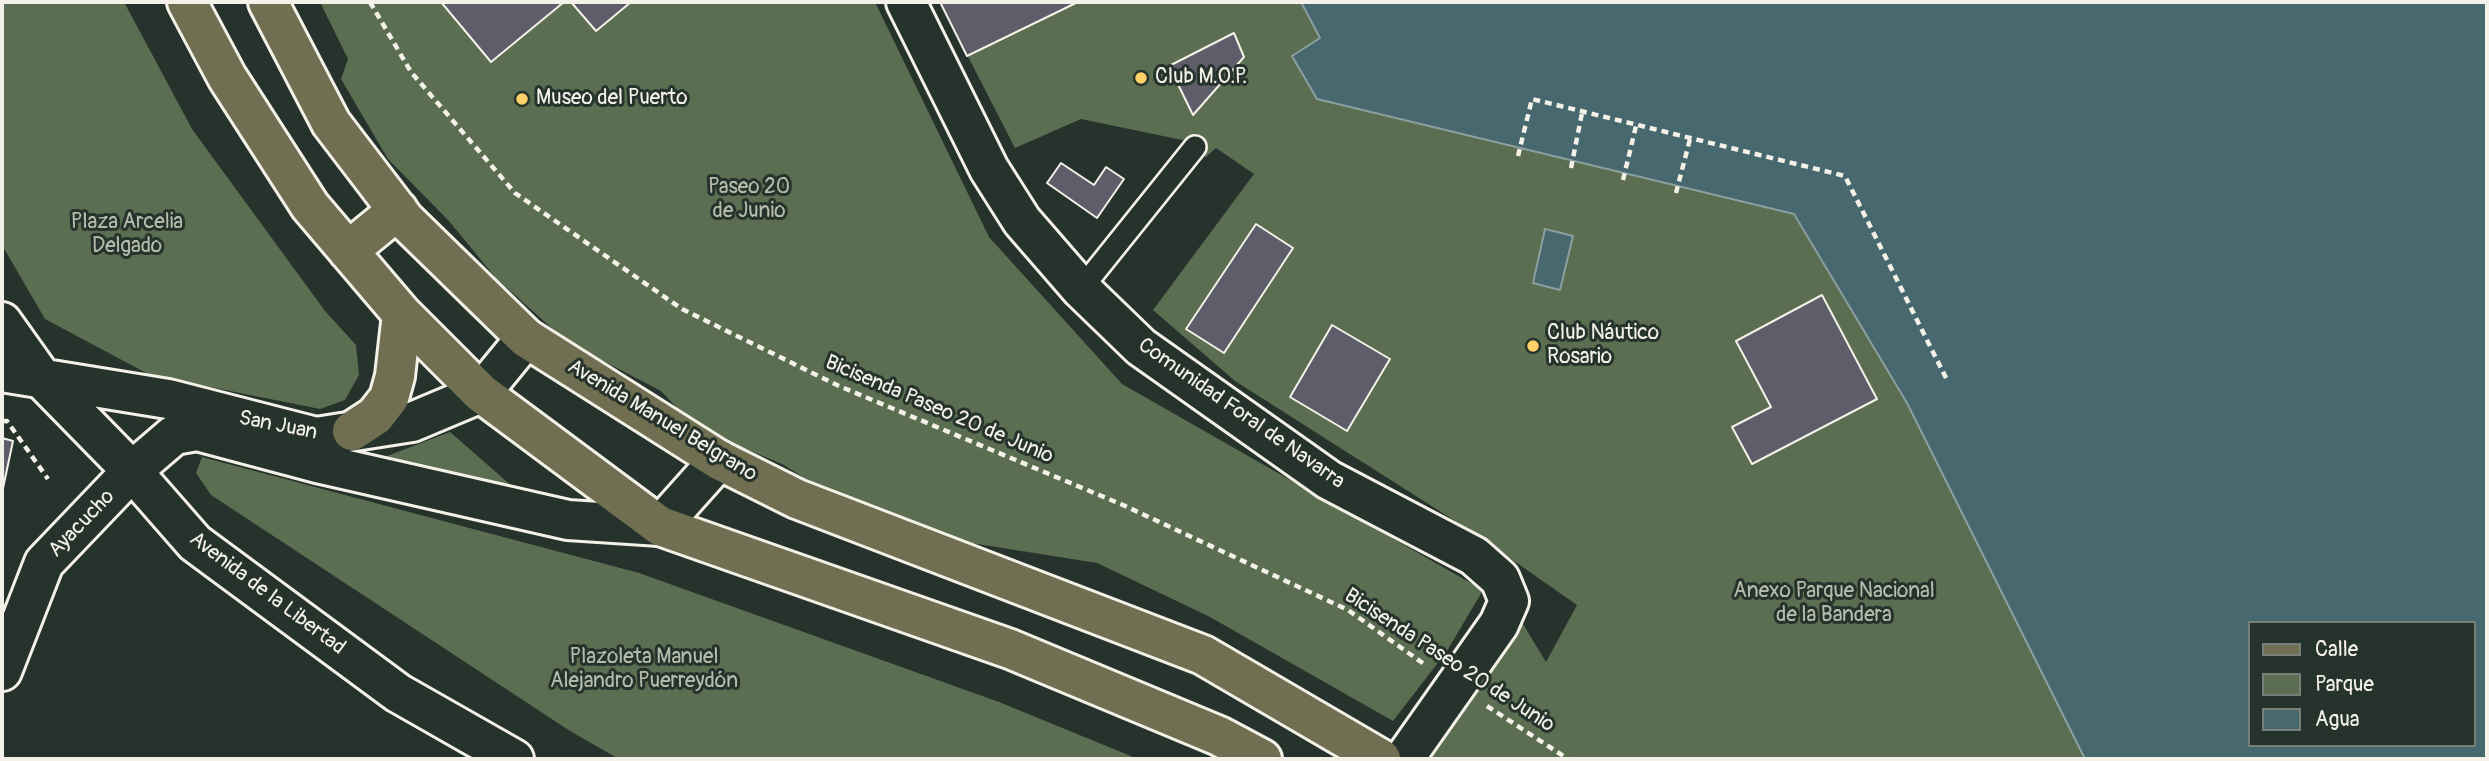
<!DOCTYPE html>
<meta charset="utf-8">
<style>
body{margin:0}
#map{position:relative;width:2489px;height:761px;overflow:hidden;background:#26332d;font-family:Pangolin,sans-serif}
canvas{display:block}
.frame{position:absolute;inset:0;border:4px solid #f4f1e8;pointer-events:none}
.legend{position:absolute;left:2248px;top:621px;width:228px;height:126px;box-sizing:border-box;background:#26332d;border:2px solid #787f78;margin:0;padding:9px 12px;list-style:none;font-size:21px;color:#f4f1e8}
.legend li{display:flex;align-items:center;gap:14px;height:35px}
.legend b{width:35px;border:2px solid #787f78}
</style>
<div id="map">
<canvas width="2489" height="761"></canvas>
<div class="frame"></div>
<ul class="legend">
<li><b style="height:9px;background:#716f52"></b>Calle</li>
<li><b style="height:19px;background:#5b6e51"></b>Parque</li>
<li><b style="height:19px;background:#47686e"></b>Agua</li>
</ul>
</div>
<script>
const ctx = document.querySelector('canvas').getContext('2d');
ctx.lineJoin = 'round';
function fillPath(path, color) { ctx.fillStyle = color; ctx.fill(path, 'evenodd'); }
const toPath = rows => new Path2D(rows.map(r => 'M' + r).join(''));
function strokePath(path, color, width, dash) { ctx.strokeStyle = color; ctx.lineWidth = width; ctx.lineCap = dash ? 'butt' : 'round'; ctx.setLineDash(dash || []); ctx.stroke(path); }
function label(font, color, halo, rows, align = 'center') {
  ctx.font = font + ' Pangolin,sans-serif'; ctx.lineWidth = 6; ctx.setLineDash([]); ctx.textBaseline = 'middle'; ctx.strokeStyle = halo; ctx.fillStyle = color; for (const [text, x, y, turn = 0] of rows) {
    ctx.save(); ctx.translate(x, y); ctx.rotate((+turn || 0) * Math.PI / 180); ctx.textAlign = isNaN(turn) ? turn : align; if (halo) ctx.strokeText(text, 0, 0); ctx.fillText(text, 0, 0); ctx.restore();
  }
}
fillPath(toPath([
 [2,2,124,2,192,129,325,311,356,345,359,375,345,400,320,409,150,375,45,319,2,245],
 [320,2,875,2,989,237,1122,384,1483,590,1447,651,1393,721,1210,617,1097,563,965,542,856,510,782,464,696,428,661,391,567,342,495,277,449,221,388,159,341,79,348,59],
 [940,2,1301,2,1320,38,1317,99,1794,214,1907,402,2085,759,1404,759,1509,601,1546,662,1577,605,1474,533,1235,381,1153,310,1254,174,1216,148,1206,157,1187,141,1081,119,1015,148],
 [450,432,521,494,374,461],
 [202,457,639,573,999,702,1138,759,619,759,570,731,211,495,196,473]
]), '#5b6e51');
const water = toPath([
 [1301,2,2487,2,2487,759,2085,759,1907,403,1794,214,1317,99,1292,56,1320,38,1301,2],
 [2249,623,2473,623,2473,745,2249,745,2249,623],
 [1545,229,1573,236,1560,290,1533,283,1545,229]
]);
fillPath(water, '#47686e');
strokePath(water, '#8c9f9f', 2);
const building = toPath([
 [441,2,564,2,491,62,441,2],
 [571,2,631,2,596,31,571,2],
 [940,2,1078,2,967,56,940,2],
 [1234,33,1244,57,1193,115,1169,66,1234,33],
 [1061,163,1094,185,1106,167,1124,179,1097,218,1047,183,1061,163],
 [1256,224,1293,248,1224,353,1186,329,1256,224],
 [1822,295,1877,399,1752,464,1732,427,1771,407,1736,341,1822,295],
 [1332,325,1390,359,1347,431,1290,397,1332,325],
 [2,438,13,441,2,493,2,438]
]);
fillPath(building, '#5d5e6a');
strokePath(building, '#f4f1e8', 2);
const service = toPath([
 [1081,289,1195,147]
]);
const minor = toPath([
 [906,2,989,169,1022,221,1081,289,1141,347,1329,480,1474,556,1500,579,1509,601,1499,624,1404,759],
 [132,471,195,543,398,693,514,759]
]);
const secondary = toPath([
 [2,322,44,381,132,471],
 [2,372,168,399,316,437,412,422,481,393,526,338],
 [2,671,44,563,132,471,174,435,197,431,317,463,568,520,660,526,719,460]
]);
const primary = toPath([
 [187,2,227,77,310,206,402,314,481,393,660,526,1010,649,1219,736,1262,759],
 [268,2,331,123,405,220,526,338,719,460,797,499,1203,655,1381,759],
 [348,251,398,210],
 [352,431,375,416,389,398,395,376,402,314]
]);
strokePath(service, '#f4f1e8', 26);
strokePath(minor, '#f4f1e8', 44);
strokePath(secondary, '#f4f1e8', 44);
strokePath(primary, '#f4f1e8', 44);
strokePath(toPath([
 [370,2,411,72,515,193,682,309,839,386,1123,505,1348,610,1424,664],
 [1518,156,1532,99,1845,176,1948,382],
 [1571,168,1582,113],
 [1623,180,1636,126],
 [1676,193,1690,139],
 [2,421,7,421,48,479],
 [1487,706,1568,759]
]), '#f4f1e8', 4.5, [7, 5]);
strokePath(service, '#26332d', 21);
strokePath(minor, '#26332d', 38);
strokePath(secondary, '#26332d', 38);
strokePath(primary, '#716f52', 38);
for (const [x, y, r, color] of [
 [1141,78,7,"#ffd166"],
 [522,99,7,"#ffd166"],
 [1533,346,7,"#ffd166"]
]) { const dot = new Path2D(); dot.arc(x, y, r, 0, 2 * Math.PI); ctx.fillStyle = color; ctx.fill(dot); strokePath(dot, '#26332d', 2.5); }
label('21px', '#f4f1e8', '#26332d', [
 ["Club M.O.P.",1155,78],
 ["Museo del Puerto",536,99],
 ["Club Náutico",1547,334],
 ["Rosario",1547,358]
], 'left');
label('21px', '#b7bdac', '#26332d', [
 ["Paseo 20",749,188],
 ["de Junio",749,212],
 ["Plaza Arcelia",127,223],
 ["Delgado",127,247],
 ["Anexo Parque Nacional",1834,592],
 ["de la Bandera",1834,616],
 ["Plazoleta Manuel",644,658],
 ["Alejandro Puerreydón",644,682]
]);
label('21px', '#f4f1e8', '#26332d', [
 ["Bicisenda Paseo 20 de Junio",939,410,23],
 ["Comunidad Foral de Navarra",1241,414,35],
 ["Avenida Manuel Belgrano",662,421,31],
 ["San Juan",278,426,11],
 ["Ayacucho",82,524,-46],
 ["Avenida de la Libertad",267,594,37],
 ["Bicisenda Paseo 20 de Junio",1449,661,33]
]);
</script>
